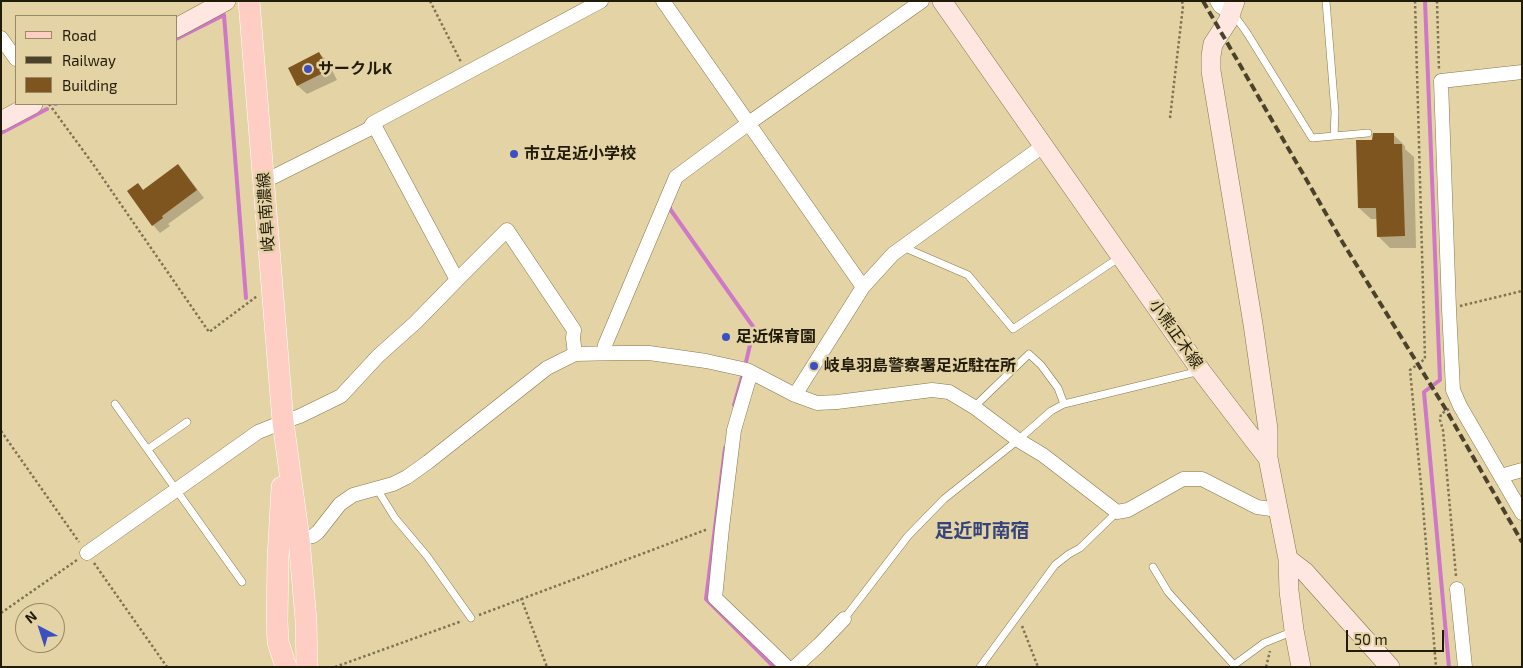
<!DOCTYPE html>
<meta charset="utf-8">
<style>
body{margin:0}
#map{position:relative;width:1523px;height:668px;overflow:hidden;background:#e4d4a5;font-family:"Exo 2",sans-serif}
canvas{display:block}
.frame{position:absolute;inset:0;border:2px solid #211b09;pointer-events:none}
.legend{position:absolute;left:15px;top:15px;width:162px;height:90px;box-sizing:border-box;background:#e4d4a5;border:1px solid #968a67;margin:0;padding:6px 9px;list-style:none;font-size:15px;color:#211b09}
.legend li{display:flex;align-items:center;gap:10px;height:25px}
.legend b{width:25px;border:1px solid #968a67}
.north{position:absolute;left:15px;top:603px;width:50px;height:50px;box-sizing:border-box;background:#e4d4a5;border:1px solid #968a67;border-radius:50%;rotate:320deg;font-size:14px;font-weight:700;line-height:20px;text-align:center;color:#211b09}
.north::after{content:'';display:block;margin:auto;width:18px;height:22px;background:#3c4fc1;clip-path:polygon(50% 0,100% 100%,50% 72%,0 100%)}
.scale{position:absolute;left:1346px;top:630px;width:98px;height:22px;box-sizing:border-box;border:2px solid #211b09;border-top:0;padding-left:6px;font-size:15px;line-height:18px;white-space:nowrap;color:#211b09;-webkit-text-stroke:4px #e4d4a5;paint-order:stroke}
</style>
<div id="map">
<canvas width="1523" height="668"></canvas>
<div class="frame"></div>
<ul class="legend">
<li><b style="height:6px;background:#fecdc4"></b>Road</li>
<li><b style="height:6px;background:#4a422a"></b>Railway</li>
<li><b style="height:14px;background:#7e551e"></b>Building</li>
</ul>
<div class="north">N</div>
<div class="scale">50 m</div>
</div>
<script>
const ctx = document.querySelector('canvas').getContext('2d');
ctx.lineJoin = 'round';
function fillPath(path, color) { ctx.fillStyle = color; ctx.fill(path, 'evenodd'); }
const toPath = rows => new Path2D(rows.map(r => 'M' + r).join(''));
function strokePath(path, color, width, dash) { ctx.strokeStyle = color; ctx.lineWidth = width; ctx.lineCap = dash ? 'butt' : 'round'; ctx.setLineDash(dash || []); ctx.stroke(path); }
function label(font, color, halo, rows, align = 'center') {
  ctx.font = font + ' "Exo 2","Noto Sans JP",sans-serif'; ctx.lineWidth = 5; ctx.setLineDash([]); ctx.textBaseline = 'middle'; ctx.strokeStyle = halo; ctx.fillStyle = color; for (const [text, x, y, turn = 0] of rows) {
    ctx.save(); ctx.translate(x, y); ctx.rotate((+turn || 0) * Math.PI / 180); ctx.textAlign = isNaN(turn) ? turn : align; if (halo) ctx.strokeText(text, 0, 0); ctx.fillText(text, 0, 0); ctx.restore();
  }
}
fillPath(toPath([
 [319,53,328,62,337,80,307,94,298,86,290,68],
 [1393,134,1405,146,1405,149,1414,157,1416,248,1390,248,1378,236,1378,219,1371,219,1359,208,1373,141],
 [178,166,185,173,204,198,168,224,170,226,160,233,153,225,138,185,144,191]
]), '#0003');
strokePath(toPath([
 [1425,1,1440,380,1424,392,1449,667],
 [176,39,224,15,246,298],
 [55,104,56,104],
 [1,133,47,109],
 [670,207,670,209,754,328,746,362],
 [734,405,742,377],
 [725,448,706,599,774,667]
]), '#cf78c6', 4);
fillPath(toPath([
 [319,52,329,70,297,86,288,68],
 [1373,133,1394,133,1394,144,1402,144,1405,236,1377,237,1376,208,1358,208,1356,140,1372,140],
 [178,164,197,190,162,216,163,218,152,226,127,191,138,183,143,190]
]), '#7e551e');
const lane = toPath([
 [1326,1,1335,112,1334,136],
 [1231,15,1237,19,1247,33,1312,138,1368,133],
 [903,247,968,275,1013,329,1120,257],
 [115,404,242,582],
 [974,407,1029,354,1041,365,1058,388,1064,404],
 [148,449,187,422],
 [377,489,395,518,427,556,471,618],
 [1153,567,1168,592,1234,665,1264,643,1294,631],
 [844,619,908,536,944,499,1018,440,1051,411,1064,404,1200,371],
 [980,667,1055,565,1069,554,1080,548,1117,512]
]);
const street = toPath([
 [663,1,863,287],
 [1217,1,1220,6,1226,10,1232,12],
 [1,38,16,59],
 [1522,72,1441,81,1449,309,1453,390,1460,406,1522,513],
 [373,123,457,280,507,230,574,330,573,338,575,354],
 [263,182,369,129,373,123,601,1],
 [605,353,605,345,676,177,749,123,922,1],
 [751,372,734,430,722,528,715,598,787,667],
 [795,395,863,287,893,254,1043,146],
 [1501,476,1522,470],
 [299,539,313,536,318,532,340,504,353,495,393,484,407,477,428,462,547,368,575,354,619,353,649,353,678,357,706,361,747,370,795,395,817,403,837,402,932,390,949,392,974,407,1018,440,1043,455,1117,512,1128,510,1183,479,1202,479,1257,507,1278,510],
 [87,553,258,432,283,422,300,416,341,396,378,356,416,322,457,280],
 [1457,589,1465,667],
 [795,667,819,645,844,619]
]);
const secondary = toPath([
 [942,1,1201,371,1253,439,1268,458],
 [1235,1,1228,21,1213,44,1211,56,1211,71,1253,324,1268,429,1268,458,1288,559,1289,591,1294,630,1301,667],
 [176,28,226,1],
 [1,121,33,104],
 [1288,559,1305,572,1390,667]
]);
const primary = toPath([
 [249,1,283,422,299,539,306,620,307,667],
 [282,487,278,558,277,621,278,642,286,667]
]);
strokePath(lane, '#86774b', 8);
strokePath(street, '#86774b', 15);
strokePath(secondary, '#86774b', 20);
strokePath(primary, '#fff', 22);
strokePath(toPath([
 [430,1,461,62],
 [1415,1,1425,359,1410,370,1422,495,1436,667],
 [1437,1,1439,70],
 [49,104,93,164,209,332,257,296],
 [1170,118,1183,6,1182,1],
 [1460,306,1522,291],
 [1449,409,1441,414,1440,420,1443,430,1456,576],
 [1,431,79,542],
 [94,563,167,667],
 [521,598,547,667],
 [1,613,77,560],
 [479,615,708,529],
 [1022,626,1038,667],
 [335,667,462,621],
 [1266,667,1270,651]
]), '#7e7353', 2.5, [2.5, 2.5]);
strokePath(lane, '#fff', 7);
strokePath(street, '#fff', 14);
strokePath(secondary, '#fee6e1', 19);
strokePath(primary, '#fecdc4', 21);
strokePath(toPath([
 [1203,1,1343,243,1445,408,1522,542]
]), '#4a422a', 4, [8, 4]);
for (const [x, y, r, color] of [
 [308,69,5,"#3c4fc1"],
 [514,154,5,"#3c4fc1"],
 [726,337,5,"#3c4fc1"],
 [814,366,5,"#3c4fc1"]
]) { const dot = new Path2D(); dot.arc(x, y, r, 0, 2 * Math.PI); ctx.fillStyle = color; ctx.fill(dot); strokePath(dot, '#e4d4a5', 2); }
label('bold 16px', '#211b09', '#e4d4a5', [
 ["サークルK",318,69],
 ["市立足近小学校",524,154],
 ["足近保育園",736,337],
 ["岐阜羽島警察署足近駐在所",824,366]
], 'left');
label('16px', '#211b09', '#e4d4a5', [
 ["岐阜南濃線",266,212,-94],
 ["小熊正木線",1176,334,55]
]);
label('bold 19px', '#34437d', '#e4d4a5', [
 ["足近町南宿",982,531]
]);
</script>
